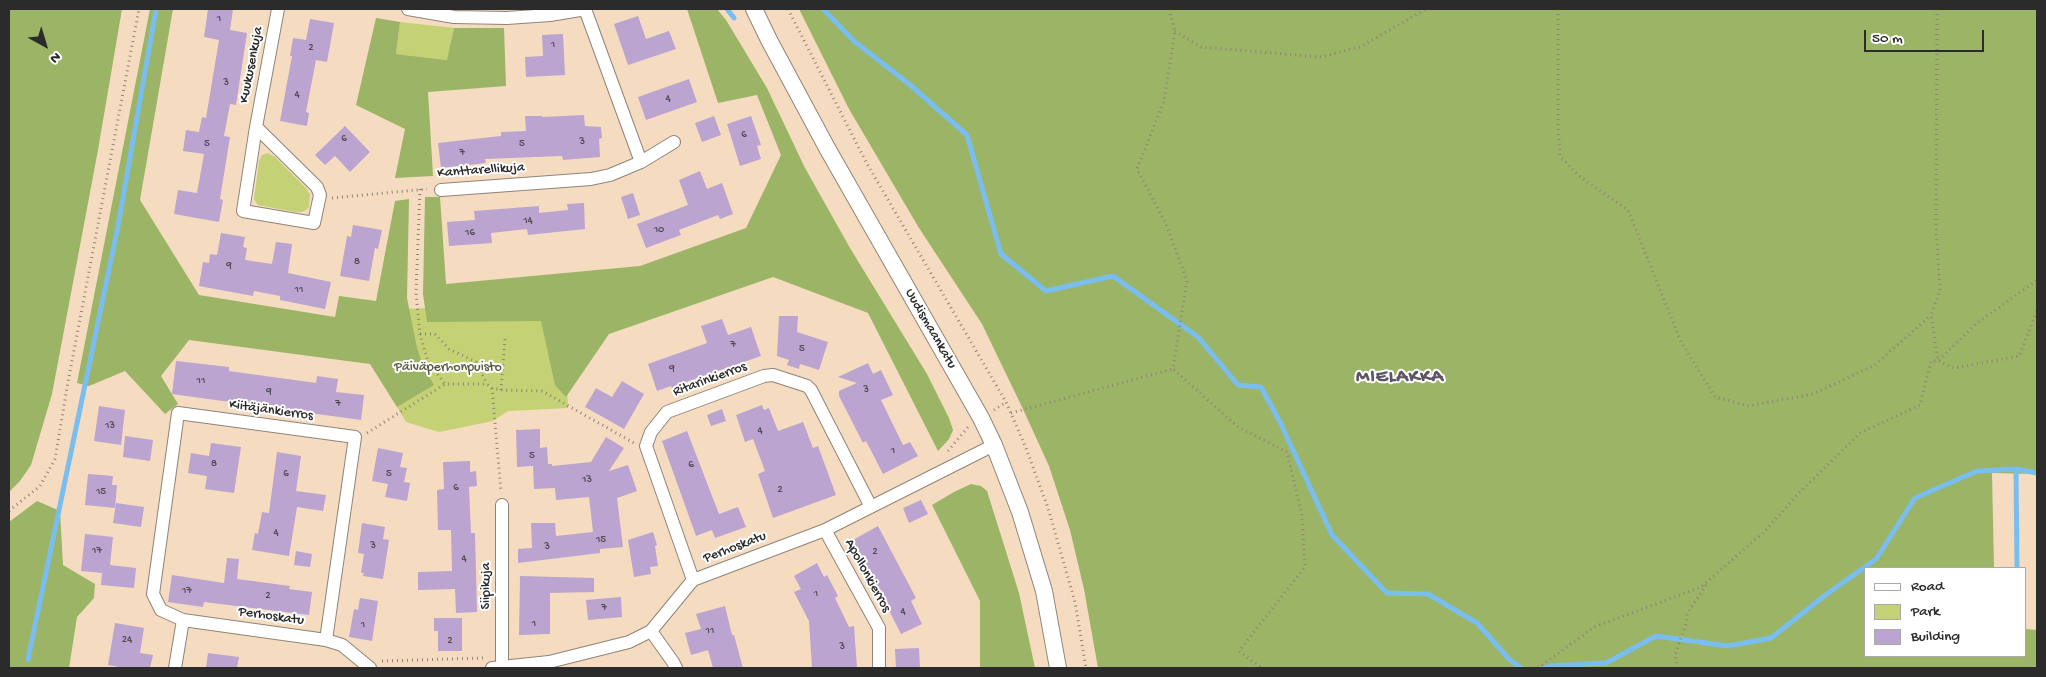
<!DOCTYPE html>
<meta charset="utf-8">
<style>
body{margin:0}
#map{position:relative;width:2046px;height:677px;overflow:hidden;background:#f5dcc1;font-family:"Gochi Hand",sans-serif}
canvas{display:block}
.frame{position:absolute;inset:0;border:10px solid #2b2b2b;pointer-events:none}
.legend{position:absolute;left:1864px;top:567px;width:162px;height:90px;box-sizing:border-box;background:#fff;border:1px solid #aaa;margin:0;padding:6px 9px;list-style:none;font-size:15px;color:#2b2b2b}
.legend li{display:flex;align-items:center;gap:10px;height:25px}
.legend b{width:25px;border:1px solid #aaa}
.north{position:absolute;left:20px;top:20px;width:50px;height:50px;-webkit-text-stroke:4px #fff;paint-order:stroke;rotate:141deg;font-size:14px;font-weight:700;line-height:20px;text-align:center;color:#2b2b2b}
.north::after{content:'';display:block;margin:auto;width:18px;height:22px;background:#2b2b2b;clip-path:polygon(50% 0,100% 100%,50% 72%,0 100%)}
.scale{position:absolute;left:1864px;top:30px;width:120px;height:22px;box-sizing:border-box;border:2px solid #2b2b2b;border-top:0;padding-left:6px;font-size:15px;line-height:18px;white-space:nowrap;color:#2b2b2b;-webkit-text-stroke:4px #fff;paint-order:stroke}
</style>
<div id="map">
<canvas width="2046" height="677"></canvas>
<div class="frame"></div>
<ul class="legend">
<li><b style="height:6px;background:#fff"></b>Road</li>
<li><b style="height:14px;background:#c4d275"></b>Park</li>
<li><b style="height:14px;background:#bba4cf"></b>Building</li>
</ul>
<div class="north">N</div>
<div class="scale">50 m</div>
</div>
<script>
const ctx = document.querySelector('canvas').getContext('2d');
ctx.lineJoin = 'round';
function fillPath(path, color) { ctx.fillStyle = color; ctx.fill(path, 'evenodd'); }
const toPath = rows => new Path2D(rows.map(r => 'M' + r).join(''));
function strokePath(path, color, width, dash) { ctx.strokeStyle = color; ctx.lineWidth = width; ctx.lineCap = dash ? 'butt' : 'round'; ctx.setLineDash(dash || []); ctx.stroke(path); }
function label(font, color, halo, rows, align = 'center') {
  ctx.font = font + ' "Gochi Hand",sans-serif'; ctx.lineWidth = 4; ctx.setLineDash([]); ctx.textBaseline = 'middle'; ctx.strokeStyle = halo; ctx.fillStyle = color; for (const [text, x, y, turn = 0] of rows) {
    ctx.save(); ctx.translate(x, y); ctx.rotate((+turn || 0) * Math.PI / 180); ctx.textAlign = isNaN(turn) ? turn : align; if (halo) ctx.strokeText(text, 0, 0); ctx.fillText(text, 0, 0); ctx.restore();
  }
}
fillPath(toPath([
 [400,22,454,28,448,60,396,54],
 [268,153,275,157,306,188,310,194,309,208,302,212,295,212,258,205,255,201,254,199,259,161,262,155],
 [563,302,568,408,508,411,493,421,439,432,406,422,372,365,403,309]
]), '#c4d275');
fillPath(toPath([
 [9,9,122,9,98,150,52,394,31,465,20,481,9,492],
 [150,9,173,9,140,200,199,295,335,317,339,296,376,301,395,201,409,199,407,298,417,348,423,366,434,385,397,407,370,364,189,340,161,376,178,404,165,414,125,371,89,386,77,383],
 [687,9,717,9,726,20,767,88,805,168,850,248,927,374,949,418,953,430,949,439,938,451,868,313,773,277,609,334,566,397,555,385,541,321,427,322,423,294,425,197,440,197,446,284,640,266,746,228,781,155,757,95,718,103],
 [799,9,2037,9,2037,474,1992,473,1994,568,1865,568,1865,656,2025,656,2025,629,2037,630,2037,668,1098,668,1084,589,1070,530,1049,466,1022,407,982,324,919,228,849,109],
 [376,18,400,22,396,54,447,60,454,28,504,28,506,86,428,92,433,176,395,178,405,129,356,105],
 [971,484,981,486,987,491,1019,593,1035,668,980,668,980,601,932,505,954,492],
 [37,501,60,511,63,565,95,584,94,598,77,617,69,668,9,668,9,522]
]), '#9bb466');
strokePath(toPath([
 [727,9,734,18],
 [823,9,854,41,909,84,967,135,1001,254,1046,291,1113,276,1198,337,1238,385,1261,387,1280,422,1332,535,1387,593,1428,594,1477,623,1509,659,1521,668],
 [2016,469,2017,568],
 [28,659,118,226,156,9],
 [1544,668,1550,666,1606,663,1656,636,1728,646,1771,638,1824,596,1876,559,1915,498,1977,471,2016,469,2037,473]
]), '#7abef0', 5);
fillPath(toPath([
 [208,9,233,9,230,30,247,33,236,105,230,104,224,136,230,137,220,199,223,200,219,222,174,214,178,190,197,193,204,154,183,151,186,130,199,132,202,117,206,118,219,40,204,37],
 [638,16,646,39,669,31,676,49,628,65,614,24],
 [310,19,334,23,327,62,316,60,306,112,309,113,307,126,280,121,292,56,290,56,293,38,306,40],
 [563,34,565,75,526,77,525,57,543,56,542,35],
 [689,79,697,102,646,120,638,97],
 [584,115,585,126,601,127,602,138,599,139,600,157,563,160,562,156,485,159,486,163,441,168,438,143,501,136,501,132,526,131,525,116,542,116,542,117],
 [714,116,721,135,702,142,695,123],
 [751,116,761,145,757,146,761,159,740,166,727,124],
 [345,126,370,152,350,172,335,156,325,165,315,155],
 [700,171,707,189,722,183,733,214,720,219,718,215,679,230,681,235,646,248,637,224,688,205,679,180],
 [633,193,640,215,628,219,621,197],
 [584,203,585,229,528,235,527,229,491,233,492,243,449,246,447,222,475,220,474,211,539,206,539,213,568,210,567,204],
 [353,225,382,230,378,249,375,248,369,281,340,276,347,236,351,237],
 [221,233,245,237,243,247,247,248,245,260,272,264,276,242,292,244,288,273,331,282,325,309,280,300,280,296,254,291,253,296,199,286,203,262,209,263,210,254,217,255],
 [779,316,798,316,797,332,828,342,819,370,800,364,799,369,787,365,789,360,777,356],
 [722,319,728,335,751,327,761,356,683,383,684,386,673,390,671,386,657,391,648,364,707,343,701,326],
 [176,361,229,367,229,371,316,383,317,376,338,379,336,392,364,395,361,420,172,394],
 [868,363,873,374,881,370,893,395,881,400,903,445,910,442,918,456,883,474,866,441,863,443,839,396,839,391,857,383,838,377],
 [622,381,644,394,624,429,585,407,596,388,612,397],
 [762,405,764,410,769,408,778,431,803,422,813,448,818,446,836,495,773,518,758,474,765,471,753,439,745,442,736,415],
 [99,406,125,410,121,445,94,441],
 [722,409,726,421,711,426,707,415],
 [540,429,540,448,547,447,548,464,552,464,552,466,591,462,606,437,624,448,609,471,628,465,637,491,617,498,623,547,600,549,600,553,518,563,518,549,532,548,531,523,555,523,556,536,593,532,589,497,556,500,555,488,534,489,533,466,517,467,516,430],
 [687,431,719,514,738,507,746,527,715,538,712,530,696,536,662,441],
 [125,436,153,440,150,461,123,457],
 [211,443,241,447,234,493,205,489,207,476,188,473,191,453,209,456],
 [378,448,403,453,400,467,407,468,404,482,410,483,407,501,385,497,388,484,372,481],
 [277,452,301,456,296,491,326,495,323,511,297,507,289,556,252,550,255,533,258,534,262,512,269,513],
 [470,461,470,472,476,471,477,486,469,487,471,533,475,533,477,612,456,613,455,589,418,590,418,572,452,571,451,530,438,530,437,490,444,489,443,462],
 [88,474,113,476,112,485,117,485,115,508,85,505],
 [921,500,928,514,909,523,903,508],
 [116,503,144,507,141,527,113,523],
 [362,523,385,527,383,539,389,540,383,579,363,576,364,573,361,573,364,554,358,553],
 [878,526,916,598,911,601,922,624,901,634,853,540],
 [653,532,657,545,655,546,658,566,650,567,651,574,634,577,628,540],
 [85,534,113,537,110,565,136,568,134,588,101,585,102,573,81,571],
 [296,551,312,554,310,567,294,565],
 [227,558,239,559,237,579,290,586,289,589,312,592,309,615,204,602,203,607,168,602,172,575,224,583],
 [817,563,824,577,827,575,838,596,835,598,849,627,854,626,857,668,812,668,809,621,794,592,801,589,794,576],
 [520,576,594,578,594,592,550,593,550,634,519,635],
 [621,597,622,617,588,620,586,600],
 [360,598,378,601,372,641,349,637,354,609,358,610],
 [725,606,732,635,734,635,743,668,713,668,708,650,691,655,685,633,701,629,696,614],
 [434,618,462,618,462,651,438,651,438,631,434,631],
 [115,623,144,628,140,653,153,655,150,668,124,668,108,665],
 [919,648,920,668,896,668,895,649],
 [208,653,239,657,237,668,206,668]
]), '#bba4cf');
const minor = toPath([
 [408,9,454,17,507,18,550,15,586,9],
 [585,9,641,162,674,142],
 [256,127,317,187,320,195,314,223,243,211,256,127,278,9],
 [441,190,591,179,610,175,641,162],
 [502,505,502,668],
 [825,530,879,628,879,668],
 [693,580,646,446,651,432,667,412,764,376,773,375,807,386,811,390,871,507],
 [651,631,673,662,676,668],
 [326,640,355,437,178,413,153,594,161,610,183,620,326,640,342,645,370,668],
 [175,668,183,620],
 [492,668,549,662,629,642,651,631,693,580,825,530,994,445]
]);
const tertiary = toPath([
 [754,9,769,40,827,148,981,418,994,445,1020,512,1044,591,1058,668]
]);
strokePath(minor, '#908476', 14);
strokePath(tertiary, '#908476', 18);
strokePath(toPath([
 [788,9,866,162,1006,402,1026,448,1048,508,1075,602,1086,668],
 [1169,9,1175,31,1164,101,1137,169,1165,222,1187,280,1173,369,1238,427,1287,452,1302,515,1305,567,1239,651,1262,668],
 [1558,9,1558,127,1560,156,1579,176,1628,210,1681,342,1715,397,1749,406,1813,394,1875,365,1931,315],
 [1937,9,1936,228,1940,291,1931,315,1938,361,1954,368,2019,356,2037,311],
 [1175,31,1201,47,1320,57,1360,47,1426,9],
 [420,189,416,293,420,334,428,362,445,384],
 [332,198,427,189],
 [420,334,435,334,449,349,476,362,487,384],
 [492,388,501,492],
 [501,390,505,339],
 [994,410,1006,402],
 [1011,413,1173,369],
 [367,433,445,384,487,384,492,388,501,390,542,391,634,443],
 [948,451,968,427],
 [9,511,40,486,55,459,68,382,139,9],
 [382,661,483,658],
 [1538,668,1594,627,1701,587,1764,532,1800,492,1860,433,1920,405,1931,361,1938,361,1976,324,2037,280],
 [1678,668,1675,655,1686,624,1687,614,1708,582]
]), '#908476', 3, [1, 4]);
strokePath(minor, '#fff', 12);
strokePath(tertiary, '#fff', 16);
label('11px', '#4f4954', null, [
 ["1",219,19],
 ["1",553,45],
 ["2",311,48],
 ["3",226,83],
 ["4",297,95],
 ["4",668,99],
 ["6",744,135],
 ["6",344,139],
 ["3",582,142],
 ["5",207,144],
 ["5",522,144],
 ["7",462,153],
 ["14",528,221],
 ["10",659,230],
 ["16",470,233],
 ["8",357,262],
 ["9",229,266],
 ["11",299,290],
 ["7",733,345],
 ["5",802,349],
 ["9",672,369],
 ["11",201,381],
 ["3",866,390],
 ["9",269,392],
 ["7",338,404],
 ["13",110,426],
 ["4",760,431],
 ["1",893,451],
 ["5",532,456],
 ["8",214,464],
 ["6",691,465],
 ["6",286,474],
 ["5",389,474],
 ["13",587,480],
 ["6",456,488],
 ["2",780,490],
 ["15",101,492],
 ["4",276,533],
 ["15",601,540],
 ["3",373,546],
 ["3",547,547],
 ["17",97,551],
 ["2",875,552],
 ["4",464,559],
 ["17",187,591],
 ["1",816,594],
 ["2",268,596],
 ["7",604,608],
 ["4",903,612],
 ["1",534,624],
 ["1",363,625],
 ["11",710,631],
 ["24",127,640],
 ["2",450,641],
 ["3",842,647]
]);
label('14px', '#2b2b2b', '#fff', [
 ["Kuukusenkuja",252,65,-79],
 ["Kanttarellikuja",481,171,-4],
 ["Uudismaankatu",930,329,60],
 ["Ritarinkierros",710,380,-20],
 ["Kiitäjänkierros",271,411,8],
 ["Perhoskatu",735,548,-21],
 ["Apollonkierros",867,576,61],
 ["Siipikuja",487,586,-90],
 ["Perhoskatu",271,617,8]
]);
label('14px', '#595d41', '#fff', [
 ["Päiväperhonpuisto",448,368]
]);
ctx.letterSpacing = '1px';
label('bold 19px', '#5d5564', '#fff', [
 ["MIELAKKA",1400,378]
]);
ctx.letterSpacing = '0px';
</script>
